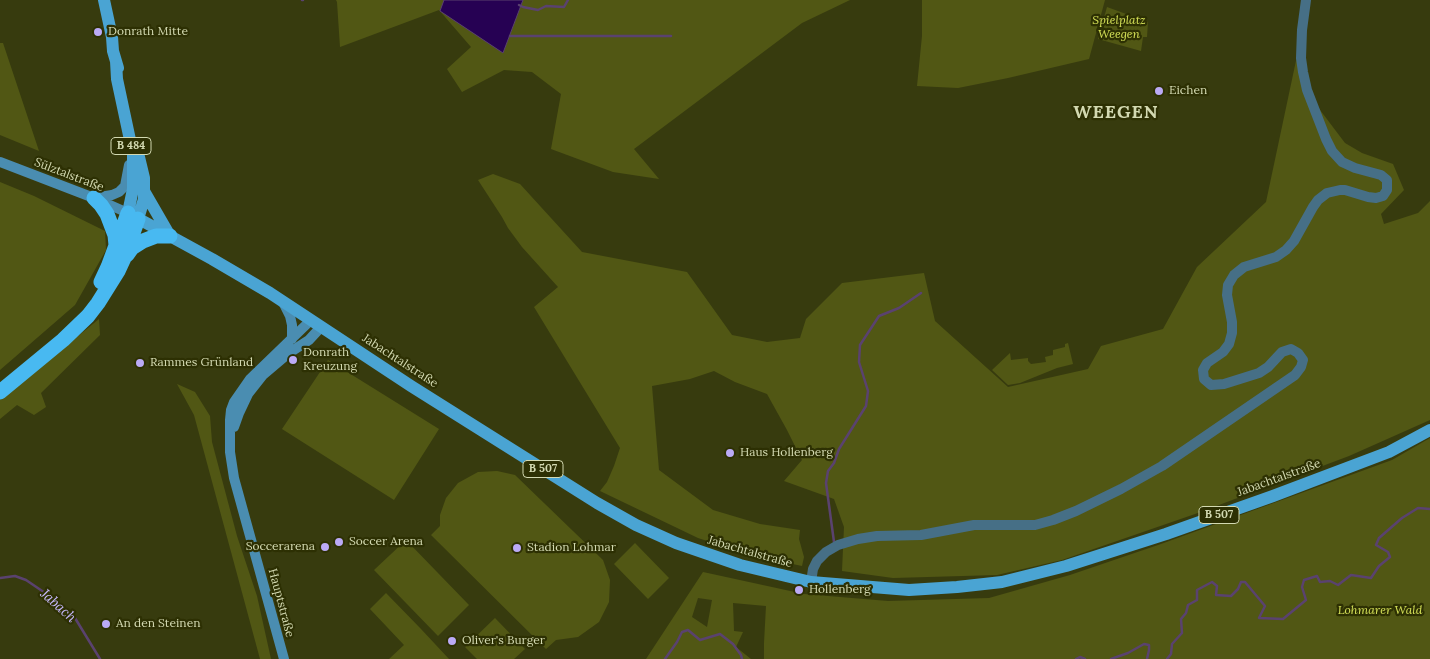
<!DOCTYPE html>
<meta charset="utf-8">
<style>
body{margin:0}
canvas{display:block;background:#373b0e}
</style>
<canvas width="1430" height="659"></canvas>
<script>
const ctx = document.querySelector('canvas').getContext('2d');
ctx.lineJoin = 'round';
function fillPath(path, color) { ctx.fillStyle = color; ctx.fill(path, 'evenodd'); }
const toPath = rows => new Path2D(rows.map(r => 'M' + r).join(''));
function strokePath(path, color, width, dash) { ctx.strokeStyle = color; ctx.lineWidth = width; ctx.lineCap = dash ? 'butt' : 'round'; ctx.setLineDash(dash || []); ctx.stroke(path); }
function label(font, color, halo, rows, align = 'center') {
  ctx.font = font + ' Lora,serif'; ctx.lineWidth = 4.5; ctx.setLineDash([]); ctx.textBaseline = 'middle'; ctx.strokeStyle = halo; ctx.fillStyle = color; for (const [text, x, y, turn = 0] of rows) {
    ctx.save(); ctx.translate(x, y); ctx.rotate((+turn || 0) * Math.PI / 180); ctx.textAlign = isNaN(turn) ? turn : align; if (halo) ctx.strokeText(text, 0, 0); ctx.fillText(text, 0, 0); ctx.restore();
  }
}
fillPath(toPath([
 [336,0,444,0,440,11,503,53,523,0,850,0,802,23,634,149,659,179,613,172,551,149,561,94,532,72,504,70,462,92,447,69,471,47,439,10,340,47,337,2],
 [922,0,1105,0,1089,59,1008,78,958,88,917,86,922,36],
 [1107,7,1148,22,1147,37,1143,37,1141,51,1098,39],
 [0,43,3,43,39,151,0,135],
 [1297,56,1317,106,1345,143,1362,153,1393,164,1404,190,1381,214,1384,224,1418,213,1430,201,1430,420,1349,456,1195,514,1062,560,997,575,893,578,842,571,844,527,834,499,784,481,802,460,787,430,767,394,735,382,714,371,690,379,652,386,659,470,713,510,760,524,800,530,799,539,804,557,802,566,751,555,698,538,600,491,607,482,614,466,620,448,534,307,558,287,522,247,508,228,502,217,478,180,493,174,520,184,582,252,687,272,732,335,767,342,800,338,806,319,842,283,924,273,935,321,1008,387,1088,369,1101,346,1163,329,1197,267,1266,202],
 [0,182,34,196,105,231,106,250,75,305,0,370],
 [99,319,100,335,41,393,46,407,34,415,17,405,0,419,0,399],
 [1068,343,1073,364,1057,368,1020,383,1008,385,992,370,1010,353,1011,360,1028,358,1028,361,1031,364,1046,362,1045,357,1053,355,1053,350,1065,347,1065,344],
 [328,360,439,429,394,500,282,429],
 [177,384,195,392,210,416,212,442,237,536,257,596,271,659,260,659,194,415],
 [1430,438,1430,659,764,659,764,643,766,606,733,603,734,631,743,632,736,647,751,659,646,659,703,572,804,594,888,601,989,598,1070,575,1161,544,1392,460],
 [698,598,712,600,707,627,692,617],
 [497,471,515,475,603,560,610,580,609,602,599,622,578,637,556,640,546,649,431,535,440,526,440,515,446,498,458,483,478,472],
 [406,540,469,605,438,636,374,570],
 [635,543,669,578,648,599,614,564],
 [386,593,421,629,449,659,389,659,404,645,370,609],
 [495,618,525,649,514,659,477,659,465,647]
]), '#515714');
const water = toPath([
 [444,0,523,0,503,53,440,11,444,0]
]);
fillPath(water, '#260153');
strokePath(water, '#5a426f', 1);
strokePath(toPath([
 [302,0,303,0],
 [519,5,523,7,538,10,546,6,564,7,568,0],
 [510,36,671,36],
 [834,542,826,483,828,471,834,463,839,449,866,406,868,391,859,362,860,345,879,316,899,308,921,293],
 [0,578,15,576,26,580,54,599,75,618,100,659],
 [665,659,677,642,682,632,688,630,700,640,720,634,733,644,741,655,742,659],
 [1076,659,1080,657,1085,659],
 [1111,659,1128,653,1144,644,1149,645,1149,650,1147,659],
 [1167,659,1171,654,1172,644,1182,633,1181,619,1186,613,1188,605,1197,600,1197,590,1212,582,1217,586,1216,595,1231,596,1238,589,1241,582,1245,582,1265,606,1259,618,1283,619,1306,600,1302,587,1304,580,1317,576,1320,582,1330,581,1338,585,1351,575,1371,578,1379,566,1390,557,1388,552,1376,545,1379,538,1402,518,1418,508,1430,509]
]), '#5a426f', 2.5);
strokePath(toPath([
 [811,582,813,569,817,561,826,552,838,545,858,539,877,536,921,535,974,525,1035,525,1053,520,1076,511,1121,489,1162,466,1295,375,1301,367,1303,360,1298,353,1291,349,1282,352,1268,367,1259,373,1224,384,1211,385,1204,379,1203,370,1207,363,1223,352,1229,344,1232,333,1232,322,1227,295,1228,285,1234,275,1244,267,1276,257,1286,250,1294,241,1313,207,1318,200,1327,193,1340,190,1345,190,1368,197,1376,198,1383,196,1387,190,1387,180,1381,175,1355,168,1342,162,1332,151,1326,139,1307,90,1303,72,1301,58,1302,30,1306,0]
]), '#466f86', 10);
strokePath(toPath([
 [0,162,94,198,128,213],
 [94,198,112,195,119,192,125,186,129,165],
 [283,302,290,316,292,325,292,339],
 [234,427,239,413,248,394,263,375,289,353,309,340,321,327],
 [284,659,234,478,230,452,230,420,231,410,234,402,250,379,311,320]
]), '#4a8db1', 10);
strokePath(toPath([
 [104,0,112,37,113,51,118,68],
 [116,61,117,79,133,154,133,189,128,213,212,259,270,293,411,386,597,503,636,525,676,543,740,565,811,582,909,590,957,587,1002,582,1066,566,1166,534,1273,496,1389,452,1430,430],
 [144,191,170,236],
 [138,219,144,199,144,178,138,153]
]), '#4aa4d3', 12);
strokePath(toPath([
 [94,198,101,205,107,214,115,235,116,245],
 [127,255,132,248,143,241,156,236,170,236],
 [101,282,108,267,128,213],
 [0,392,63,340,88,316,98,303,118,271,124,258,138,219]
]), '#48b9f1', 15);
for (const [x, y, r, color] of [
 [98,32,5,"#bbaaf6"],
 [1159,91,5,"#bbaaf6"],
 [293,360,5,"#bbaaf6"],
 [140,363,5,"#bbaaf6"],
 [730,453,5,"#bbaaf6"],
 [339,542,5,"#bbaaf6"],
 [325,547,5,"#bbaaf6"],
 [517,548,5,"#bbaaf6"],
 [799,590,5,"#bbaaf6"],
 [106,624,5,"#bbaaf6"],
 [452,641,5,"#bbaaf6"]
]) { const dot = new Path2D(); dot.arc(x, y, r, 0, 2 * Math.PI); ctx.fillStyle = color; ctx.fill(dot); strokePath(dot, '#2d3003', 2); }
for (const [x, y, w] of [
 [131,146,40],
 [543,469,40],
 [1219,515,40]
]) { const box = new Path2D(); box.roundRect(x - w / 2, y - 8.5, w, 17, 4); ctx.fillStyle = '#2d3003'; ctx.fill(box); strokePath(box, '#d3d9b1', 1); }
label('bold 11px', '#d3d9b1', null, [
 ["B 484",131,146],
 ["B 507",543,469],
 ["B 507",1219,515]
]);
label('italic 12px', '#d5e158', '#2d3003', [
 ["Spielplatz",1119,21],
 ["Weegen",1119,35],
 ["Lohmarer Wald",1380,611]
]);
label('12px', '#d3d9b1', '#2d3003', [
 ["Donrath Mitte",108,32],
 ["Eichen",1169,91],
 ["Donrath",303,353],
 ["Kreuzung",303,367],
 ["Rammes Grünland",150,363],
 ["Haus Hollenberg",740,453],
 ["Soccer Arena",349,542],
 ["Soccerarena",315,547,"right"],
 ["Stadion Lohmar",527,548],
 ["Hollenberg",809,590],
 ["An den Steinen",116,624],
 ["Oliver's Burger",462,641]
], 'left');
label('12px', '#d3d9b1', '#2d3003', [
 ["Sülztalstraße",69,175,21],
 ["Jabachtalstraße",400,361,33],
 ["Jabachtalstraße",1279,478,-20],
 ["Jabachtalstraße",750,552,16],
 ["Hauptstraße",281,603,75]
]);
label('italic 14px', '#c6b8fc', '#2d3003', [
 ["Jabach",58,606,42]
]);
ctx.letterSpacing = '1px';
label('bold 18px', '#d3d9b1', '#2d3003', [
 ["WEEGEN",1116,113]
]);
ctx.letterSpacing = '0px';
</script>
